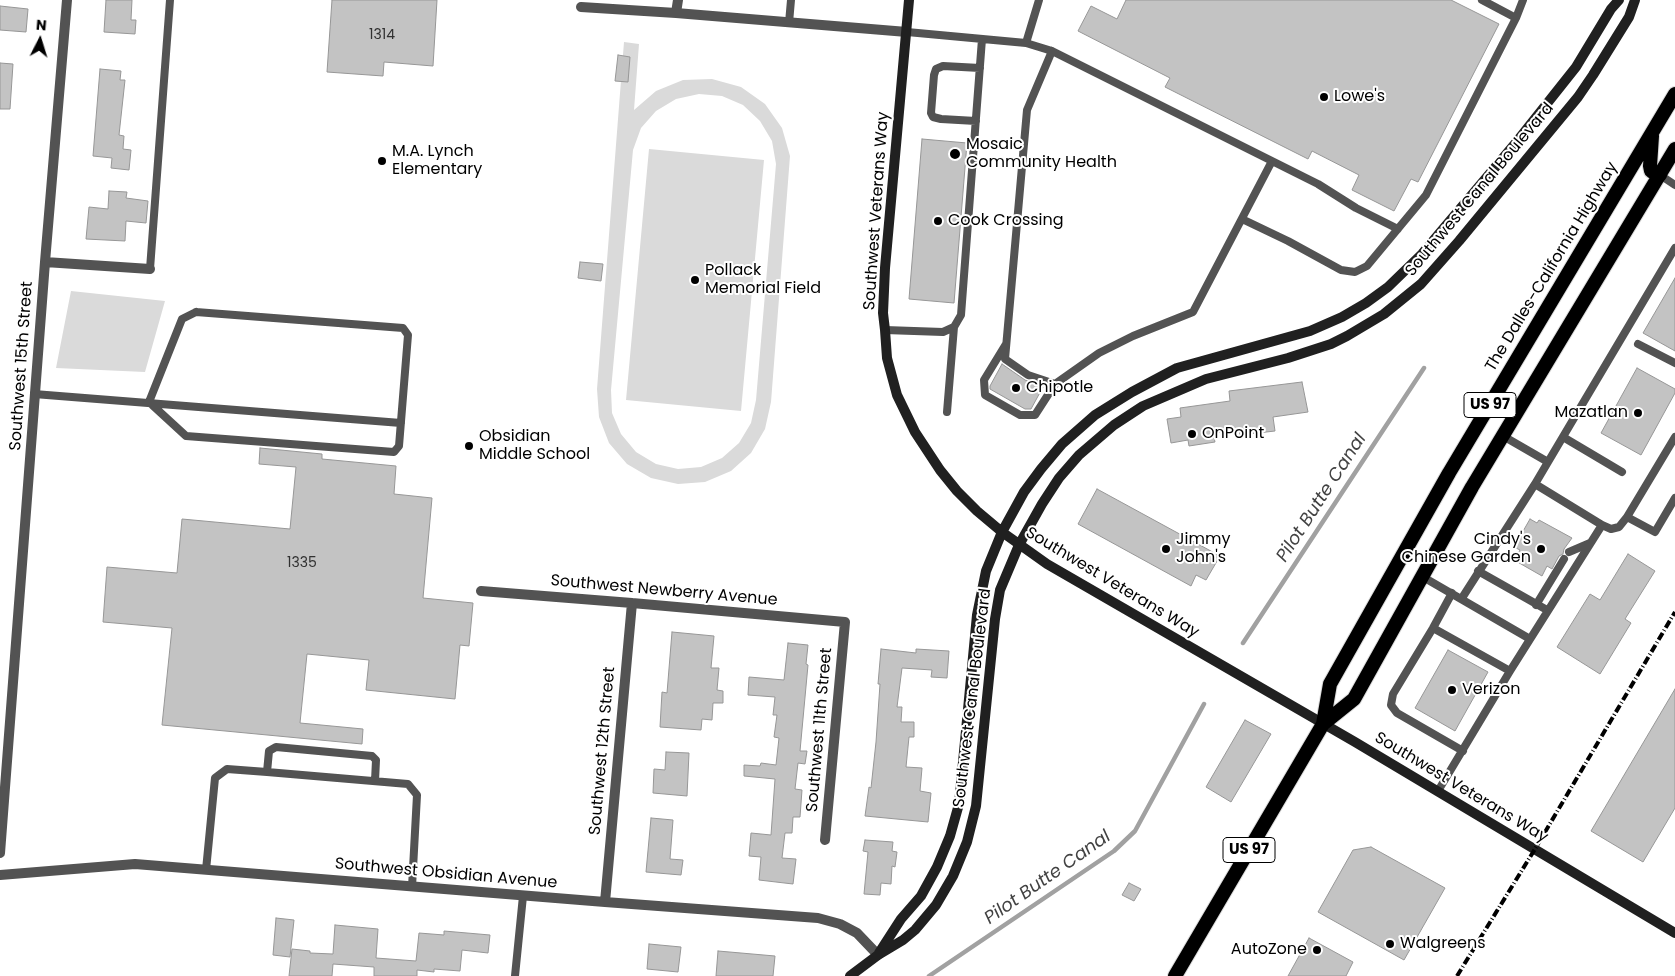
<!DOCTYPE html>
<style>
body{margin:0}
#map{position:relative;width:1675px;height:976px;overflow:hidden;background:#fff;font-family:Poppins,sans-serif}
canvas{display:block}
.north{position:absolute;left:15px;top:15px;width:50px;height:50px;-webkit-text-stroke:4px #fff;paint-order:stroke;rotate:5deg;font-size:14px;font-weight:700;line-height:20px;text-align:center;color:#000}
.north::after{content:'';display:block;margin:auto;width:18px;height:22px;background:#000;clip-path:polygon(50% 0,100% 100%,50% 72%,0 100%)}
</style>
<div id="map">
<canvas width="1675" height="976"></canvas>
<div class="north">N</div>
</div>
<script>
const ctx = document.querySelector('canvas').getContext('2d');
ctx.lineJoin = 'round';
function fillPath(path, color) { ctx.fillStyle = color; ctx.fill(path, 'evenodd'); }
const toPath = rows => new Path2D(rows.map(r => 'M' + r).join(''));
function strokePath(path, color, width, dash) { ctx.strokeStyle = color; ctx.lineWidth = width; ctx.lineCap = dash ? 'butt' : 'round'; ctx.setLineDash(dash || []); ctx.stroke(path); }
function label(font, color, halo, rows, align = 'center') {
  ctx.font = font + ' Poppins,sans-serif'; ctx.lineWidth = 4; ctx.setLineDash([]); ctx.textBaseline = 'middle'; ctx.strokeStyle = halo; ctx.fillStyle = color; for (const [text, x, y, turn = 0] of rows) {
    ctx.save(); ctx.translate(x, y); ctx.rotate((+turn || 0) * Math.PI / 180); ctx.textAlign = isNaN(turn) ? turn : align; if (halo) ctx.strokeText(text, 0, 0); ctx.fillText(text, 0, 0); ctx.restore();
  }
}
fillPath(toPath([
 [624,42,639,44,634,110,656,91,683,80,712,79,741,87,765,104,782,128,790,156,771,402,765,429,751,453,731,471,705,482,678,484,651,478,627,464,609,443,599,417,597,389],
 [699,94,722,96,743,105,760,121,772,141,776,164,756,400,751,423,739,443,722,458,701,467,678,469,656,464,636,452,621,434,612,413,611,390,633,150,641,128,656,111,676,99],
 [649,149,764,160,741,411,626,400],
 [71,291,165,301,145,372,56,368]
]), '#dadada');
strokePath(toPath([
 [1243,643,1424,368],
 [929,976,1114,851,1135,831,1204,704]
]), '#a1a1a1', 4.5);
const building = toPath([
 [106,0,132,0,131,20,136,20,135,34,104,32,106,0],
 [332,0,437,0,433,66,384,62,383,76,327,72,332,0],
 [1126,0,1451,0,1499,24,1418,182,1411,179,1394,211,1352,190,1359,175,1312,151,1308,159,1165,87,1170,78,1078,31,1091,6,1117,19,1126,0],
 [0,6,28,9,26,32,0,30,0,6],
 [618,55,630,57,628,82,615,81,618,55],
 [0,63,13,64,10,109,0,109,0,63],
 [100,69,121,71,120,80,125,80,119,135,124,136,123,149,131,150,129,170,111,168,112,158,93,156,100,69],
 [922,139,967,143,954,303,909,299,922,139],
 [109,191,127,192,126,198,148,201,146,223,126,221,125,241,86,239,89,207,108,209,109,191],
 [580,262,603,264,601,281,578,278,580,262],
 [1675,278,1675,351,1643,333,1675,278],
 [1002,364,1025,380,1043,387,1031,409,1025,409,990,389,990,386,1002,364],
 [1637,368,1675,389,1675,393,1641,455,1601,433,1637,368],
 [1302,382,1308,412,1273,417,1275,431,1240,435,1239,429,1213,433,1215,442,1189,446,1188,440,1171,443,1167,419,1181,417,1180,408,1230,401,1229,391,1302,382],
 [260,448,322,454,322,459,396,466,394,494,432,498,423,598,473,603,469,646,460,645,455,699,366,690,369,660,307,654,300,723,363,729,362,744,162,725,172,628,103,622,107,567,177,573,182,519,290,529,296,467,259,464,260,448],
 [1097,489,1220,556,1206,580,1196,575,1191,586,1078,524,1097,489],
 [1530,519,1537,523,1539,520,1572,538,1564,549,1563,554,1559,556,1552,569,1547,566,1542,576,1514,560,1520,550,1514,547,1530,519],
 [1628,554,1655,571,1625,619,1631,623,1600,674,1557,647,1590,594,1600,600,1628,554],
 [672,632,714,636,711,668,719,668,717,690,723,691,723,703,713,703,712,720,702,719,701,730,660,727,662,692,667,693,672,632],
 [788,643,808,645,806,664,808,665,800,751,807,751,805,764,798,763,795,789,802,790,800,817,793,817,792,833,785,833,782,858,796,859,793,884,759,880,761,857,749,856,751,833,771,835,775,779,744,776,744,765,760,766,761,763,776,765,779,738,774,737,777,715,773,715,775,697,748,695,749,677,784,680,788,643],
 [881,649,916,653,916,649,949,651,947,678,931,677,932,670,902,668,897,707,902,707,901,722,914,722,914,737,909,737,906,767,922,768,920,791,931,793,928,822,865,816,869,787,871,788,876,742,880,684,878,684,881,649],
 [1448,650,1488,672,1455,731,1415,708,1448,650],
 [1675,689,1675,808,1643,862,1591,831,1675,689],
 [1245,720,1271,734,1231,802,1206,787,1245,720],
 [666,752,689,753,687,796,653,793,654,769,665,770,666,752],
 [651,818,673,820,670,859,683,860,681,875,646,872,651,818],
 [865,840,893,842,892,851,897,852,895,867,892,866,891,884,881,883,880,895,864,894,868,852,863,851,865,840],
 [1371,847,1445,888,1404,960,1318,912,1353,850,1371,847],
 [1129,883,1141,889,1134,901,1122,895,1129,883],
 [276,918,294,920,290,957,273,955,276,918],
 [335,925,378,929,376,958,416,961,419,933,444,935,444,931,490,935,488,953,462,950,460,971,434,969,434,972,417,970,417,976,374,976,374,967,333,964,332,976,289,976,292,949,310,951,310,953,333,954,335,925],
 [1309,938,1353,962,1346,976,1288,976,1309,938],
 [649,944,681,947,678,972,647,969,649,944],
 [718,951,775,956,773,976,716,976,718,951]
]);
fillPath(building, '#c3c3c3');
strokePath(building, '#979797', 1);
const trunk = toPath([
 [1652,136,1650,166,1651,171,1660,175],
 [1323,724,1354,699,1472,487,1675,149],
 [1175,976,1323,724,1330,684,1449,473,1675,94]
]);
strokePath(trunk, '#dbdbdb', 16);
strokePath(toPath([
 [1482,0,1516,18],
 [789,23,791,0],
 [907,32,1026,43,1052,51,1318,184,1356,208,1398,229],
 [1026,43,1039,0],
 [1052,51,1027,110,1005,359,1028,375,1055,384,1099,353,1133,336,1193,312,1272,161],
 [976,121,941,119,933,117,931,113,934,75,936,69,943,66,980,68],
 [1660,175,1675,185],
 [1242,219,1288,241,1341,270,1355,272,1367,266,1426,195,1516,18,1523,0],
 [150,269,170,0],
 [196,312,403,328,408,335,399,446,394,452,186,436,149,402,182,319,196,312],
 [885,330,943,332,954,327,961,315,982,39],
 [1006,344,984,380,985,395,1020,415,1035,415,1055,384],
 [1638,344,1675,363],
 [34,394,401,423],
 [947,412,954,327],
 [1563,437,1622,472],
 [1548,462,1675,248],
 [1627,517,1655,532,1675,498],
 [1602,525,1611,529,1619,527,1627,517,1675,437],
 [1569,552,1590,543],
 [1478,571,1547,610],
 [1423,577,1530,639],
 [1452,593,1433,628,1393,694,1391,705,1397,713,1463,751],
 [1462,598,1535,484],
 [1536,605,1564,559],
 [1433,628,1510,671],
 [267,772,269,751,276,747,372,756,376,760,375,781],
 [1438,791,1510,671,1602,525,1535,484,1548,462,1503,436],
 [206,870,215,778,227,769,267,772,408,784,417,795,412,887],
 [515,976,523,896]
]), '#535353', 8);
strokePath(toPath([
 [581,7,676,13,907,32],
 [676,13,678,0],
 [45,262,150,269],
 [481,591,632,603,845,622,825,840],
 [0,853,45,262,67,0],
 [0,875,135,864,605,902,818,918,840,924,857,933,878,955],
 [605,902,632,603]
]), '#535353', 10);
strokePath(toPath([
 [909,0,885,268,883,313,885,330,887,358,897,395,915,432,940,470,957,491,977,511,1002,532,1047,564,1355,742,1675,933],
 [879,953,901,919,921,896,937,867,950,836,959,804,977,615,986,571,1002,532,1024,492,1041,469,1062,444,1095,415,1132,392,1177,368,1310,331,1342,317,1366,303,1388,287,1422,254,1514,145,1576,67,1611,9,1619,0],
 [850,976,878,955,903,940,915,930,936,905,953,876,967,842,976,806,995,619,1000,590,1019,545,1042,504,1059,478,1079,455,1114,425,1143,406,1206,379,1288,358,1331,344,1347,336,1384,314,1421,284,1459,241,1578,97,1593,75,1629,17,1635,0]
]), '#202020', 10);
strokePath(trunk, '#000', 14);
strokePath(toPath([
 [1457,976,1535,849,1675,612]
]), '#000', 4, [8, 2.5, 1, 2.5]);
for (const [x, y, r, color] of [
 [1324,97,5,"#000"],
 [955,154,6,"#000"],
 [382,161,5,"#000"],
 [938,221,5,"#000"],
 [695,280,5,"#000"],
 [1016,388,5,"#000"],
 [1638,413,5,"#000"],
 [1192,434,5,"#000"],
 [469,446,5,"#000"],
 [1166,549,5,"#000"],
 [1541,549,5,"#000"],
 [1452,690,5,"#000"],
 [1390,944,5,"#000"],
 [1317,950,5,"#000"]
]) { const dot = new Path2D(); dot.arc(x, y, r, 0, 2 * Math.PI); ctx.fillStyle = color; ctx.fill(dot); strokePath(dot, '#fff', 2); }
label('14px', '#313131', null, [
 ["1314",382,35],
 ["1335",302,563]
]);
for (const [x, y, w] of [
 [1490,405,52],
 [1249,850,52]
]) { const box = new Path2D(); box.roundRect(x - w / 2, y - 12.5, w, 25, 4); ctx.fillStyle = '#fff'; ctx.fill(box); strokePath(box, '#000', 1); }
label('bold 15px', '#000', null, [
 ["US 97",1490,405],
 ["US 97",1249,850]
]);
label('16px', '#000', '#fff', [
 ["Lowe's",1334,97],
 ["Mosaic",966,145],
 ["Community Health",966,163],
 ["M.A. Lynch",392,152],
 ["Elementary",392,170],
 ["Cook Crossing",948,221],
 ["Pollack",705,271],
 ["Memorial Field",705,289],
 ["Chipotle",1026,388],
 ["Mazatlan",1628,413,"right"],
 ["OnPoint",1202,434],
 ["Obsidian",479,437],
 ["Middle School",479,455],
 ["Jimmy",1176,540],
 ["John's",1176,558],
 ["Cindy's",1531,540,"right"],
 ["Chinese Garden",1531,558,"right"],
 ["Verizon",1462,690],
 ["Walgreens",1400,944],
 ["AutoZone",1307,950,"right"]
], 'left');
label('16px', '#000', '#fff', [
 ["Southwest Canal Boulevard",1480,190,-50],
 ["Southwest Veterans Way",877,211,-86],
 ["The Dalles-California Highway",1552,267,-59],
 ["Southwest 15th Street",22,366,-86],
 ["Southwest Veterans Way",1112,583,31],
 ["Southwest Newberry Avenue",664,591,5],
 ["Southwest Canal Boulevard",973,698,-83],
 ["Southwest 11th Street",820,730,-85],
 ["Southwest 12th Street",603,751,-85],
 ["Southwest Veterans Way",1461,788,31],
 ["Southwest Obsidian Avenue",446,874,5]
]);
label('italic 18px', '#424242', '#fff', [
 ["Pilot Butte Canal",1322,498,-57],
 ["Pilot Butte Canal",1048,878,-35]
]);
</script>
